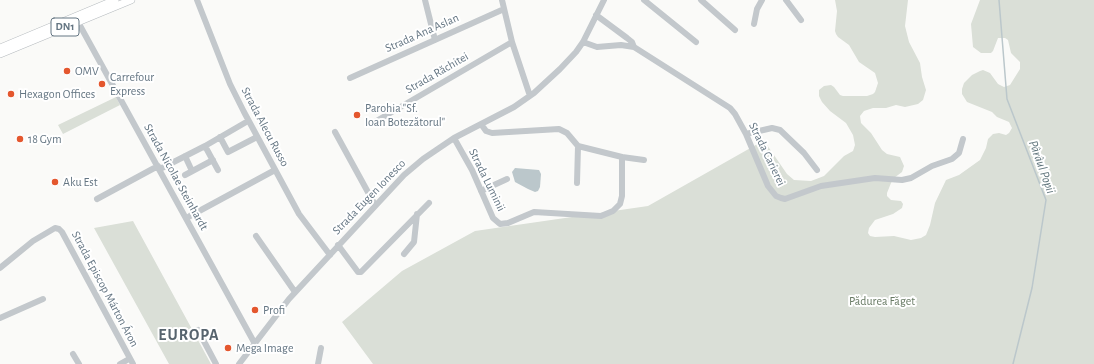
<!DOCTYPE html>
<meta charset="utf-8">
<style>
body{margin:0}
canvas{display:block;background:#fafaf8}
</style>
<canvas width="1094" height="364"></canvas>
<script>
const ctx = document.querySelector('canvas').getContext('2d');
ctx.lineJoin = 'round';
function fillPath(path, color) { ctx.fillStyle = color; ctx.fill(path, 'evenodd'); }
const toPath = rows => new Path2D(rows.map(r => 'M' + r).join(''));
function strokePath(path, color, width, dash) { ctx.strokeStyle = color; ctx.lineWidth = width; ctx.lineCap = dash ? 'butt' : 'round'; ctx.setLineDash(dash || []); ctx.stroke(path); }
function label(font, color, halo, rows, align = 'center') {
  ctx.font = font + ' "Alegreya Sans",sans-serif'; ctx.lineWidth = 4; ctx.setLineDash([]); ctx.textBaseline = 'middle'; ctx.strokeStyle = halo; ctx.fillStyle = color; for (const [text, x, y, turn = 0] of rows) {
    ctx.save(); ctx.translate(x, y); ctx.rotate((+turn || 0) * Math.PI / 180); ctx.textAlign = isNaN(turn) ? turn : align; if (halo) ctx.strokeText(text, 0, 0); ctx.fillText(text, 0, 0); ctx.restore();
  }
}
fillPath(toPath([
 [835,0,908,0,905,26,909,42,920,63,922,77,926,90,923,100,918,104,905,107,896,105,886,108,873,108,864,111,860,116,861,123,871,133,882,150,887,154,900,157,904,166,902,172,894,178,891,183,887,193,887,196,891,200,901,201,903,204,902,208,893,214,875,220,869,228,868,233,870,236,875,237,894,236,911,240,921,238,926,235,930,225,935,203,946,180,959,175,980,160,986,148,988,139,993,134,999,133,1006,135,1009,133,1012,128,1009,122,997,117,992,112,967,102,962,94,962,89,964,83,972,75,980,71,983,70,990,73,998,84,1004,87,1010,85,1020,69,1020,62,1011,53,1008,40,1005,38,998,38,993,51,991,53,981,53,973,47,971,24,980,0,1094,0,1094,364,373,364,342,322,402,271,475,231,648,206,761,142,767,145,787,174,794,180,811,181,824,176,844,156,853,151,855,145,853,135,846,123,830,111,822,102,819,96,819,90,824,86,831,85,834,87,840,95,843,96,867,96,873,94,875,92,878,83,875,73,859,62,849,45,838,37,836,34,835,31,837,11],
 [116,97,120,105,63,134,58,125],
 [133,221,211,364,169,364,94,228]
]), '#dadfd7');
fillPath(toPath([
 [515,168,539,170,541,174,540,187,538,191,535,192,528,189,515,182,512,172]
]), '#bbc7cb');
strokePath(toPath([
 [999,0,1007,99,1046,200,1032,288,1013,364]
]), '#bbc7cb', 1.5);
const major = toPath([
 [0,48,115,0],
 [0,54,131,0]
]);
strokePath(major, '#b5babe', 8);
strokePath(toPath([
 [197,0,230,84,244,112,299,214,330,255],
 [425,0,435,40],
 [502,0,512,42,530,96],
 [644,0,696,42],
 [701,0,735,30],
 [786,0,801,20],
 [596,15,627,38,632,42,634,47],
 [78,22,255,344],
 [754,24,757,9,762,0],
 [583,42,597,47,621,45,634,47,730,108,735,114,746,134,768,186,776,196,781,198,785,199,821,186,875,178,902,180,911,178,932,166,952,159,959,153,963,139],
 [350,78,504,9],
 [373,123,512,42],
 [335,132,375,205],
 [746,134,772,128,780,130,804,153,817,170],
 [220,137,228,152,257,137],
 [454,138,472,170,493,218,500,224,508,223,534,212,601,216,613,211,620,204,622,196,622,157,578,146,567,133,559,129,492,133,486,131,481,124],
 [205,146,218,170],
 [185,156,192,171],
 [622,157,644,160],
 [160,169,205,146,248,121],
 [185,175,213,160],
 [577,183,578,146],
 [481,191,507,179],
 [97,199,158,166],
 [190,216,275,170],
 [256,236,295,292],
 [338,245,358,272,361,272,429,203],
 [404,254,414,242,417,214],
 [0,268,33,241,55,228,59,229,62,232,133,364],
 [0,318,43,299],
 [198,330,216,364],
 [73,354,79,364],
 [120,364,129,359],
 [239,364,289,299,404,175,423,159,454,138,514,107,534,93,560,69,576,52,583,42,604,0],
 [318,364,321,348]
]), '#c3c8cc', 6);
strokePath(major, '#fff', 7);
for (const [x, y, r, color] of [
 [67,71,4,"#e4572e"],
 [102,84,4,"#e4572e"],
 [11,94,4,"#e4572e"],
 [357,115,4,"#e4572e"],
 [20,139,4,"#e4572e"],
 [55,182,4,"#e4572e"],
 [255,310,4,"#e4572e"],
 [228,348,4,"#e4572e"]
]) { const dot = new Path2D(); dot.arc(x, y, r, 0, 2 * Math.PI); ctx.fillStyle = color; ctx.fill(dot); strokePath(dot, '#fff', 1.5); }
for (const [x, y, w] of [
 [65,27,28]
]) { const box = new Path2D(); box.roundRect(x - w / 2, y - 9, w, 18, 3); ctx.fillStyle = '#fff'; ctx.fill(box); strokePath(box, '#657683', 1); }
label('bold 11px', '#657683', null, [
 ["DN1",65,27]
]);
label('12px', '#657683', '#fff', [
 ["Strada Ana Aslan",422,33,-24],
 ["Strada Răchitei",437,73,-30],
 ["Strada Alecu Russo",265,127,62],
 ["Strada Carierei",767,154,64],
 ["Strada Nicolae Steinhardt",176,177,61],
 ["Strada Luminii",487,180,64],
 ["Strada Eugen Ionesco",369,197,-46],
 ["Strada Episcop Márton Áron",105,289,62]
]);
label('12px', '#657683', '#fff', [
 ["OMV",75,71],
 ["Carrefour",110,77],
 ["Express",110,91],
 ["Hexagon Offices",19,94],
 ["Parohia \"Sf.",365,108],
 ["Ioan Botezătorul\"",365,122],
 ["18 Gym",28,139],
 ["Aku Est",63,182],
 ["Profi",263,310],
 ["Mega Image",236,348]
], 'left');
label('12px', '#687a64', '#fff', [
 ["Pădurea Făget",882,301]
]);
label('italic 13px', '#60757c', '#fff', [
 ["Pârâul Popii",1042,167,70]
]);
ctx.letterSpacing = '1px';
label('bold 16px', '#57646e', '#fff', [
 ["EUROPA",189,335]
]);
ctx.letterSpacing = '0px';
</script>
